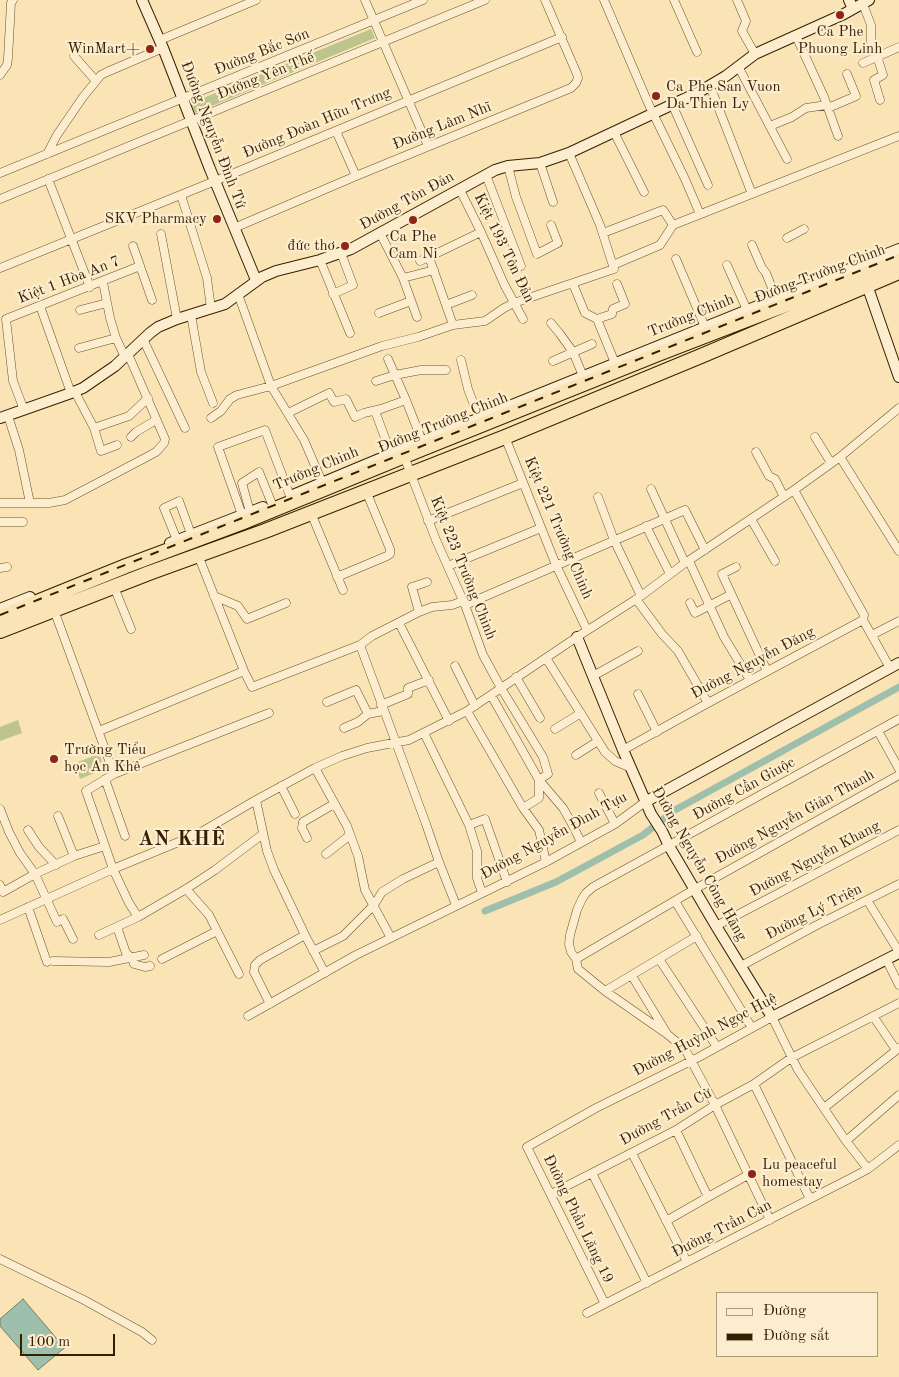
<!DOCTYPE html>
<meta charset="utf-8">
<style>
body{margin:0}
#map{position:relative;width:899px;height:1377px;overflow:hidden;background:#fae4b5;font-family:"Old Standard TT",serif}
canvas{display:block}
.legend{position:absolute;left:716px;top:1292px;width:162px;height:65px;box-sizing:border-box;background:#fcedcf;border:1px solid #ac9b7c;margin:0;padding:6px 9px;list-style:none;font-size:15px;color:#341f00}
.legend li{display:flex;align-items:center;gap:10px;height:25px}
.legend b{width:25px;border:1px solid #ac9b7c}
.scale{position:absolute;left:20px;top:1334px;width:95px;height:22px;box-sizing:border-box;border:2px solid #341f00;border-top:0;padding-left:6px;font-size:15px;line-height:18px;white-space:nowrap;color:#341f00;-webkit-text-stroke:4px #fcedcf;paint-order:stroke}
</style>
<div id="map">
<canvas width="899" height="1377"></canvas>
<ul class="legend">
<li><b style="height:6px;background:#fcedcf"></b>Đường</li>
<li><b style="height:6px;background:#341f00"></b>Đường sắt</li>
</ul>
<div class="scale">100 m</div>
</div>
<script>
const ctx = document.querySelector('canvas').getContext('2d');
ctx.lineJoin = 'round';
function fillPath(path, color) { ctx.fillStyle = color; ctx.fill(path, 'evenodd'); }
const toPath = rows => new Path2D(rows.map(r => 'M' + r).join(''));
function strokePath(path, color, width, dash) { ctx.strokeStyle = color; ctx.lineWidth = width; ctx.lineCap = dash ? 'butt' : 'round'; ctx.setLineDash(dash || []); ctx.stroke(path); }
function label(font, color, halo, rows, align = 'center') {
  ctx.font = font + ' "Old Standard TT",serif'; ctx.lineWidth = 4.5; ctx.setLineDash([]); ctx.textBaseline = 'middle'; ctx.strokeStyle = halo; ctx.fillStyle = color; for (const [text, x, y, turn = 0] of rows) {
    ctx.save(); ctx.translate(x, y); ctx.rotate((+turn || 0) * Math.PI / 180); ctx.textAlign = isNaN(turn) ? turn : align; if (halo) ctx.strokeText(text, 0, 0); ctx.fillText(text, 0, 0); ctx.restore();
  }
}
fillPath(toPath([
 [371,29,375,38,195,113,191,103],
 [18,720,22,733,0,741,0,727],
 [99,754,105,769,80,779,75,763]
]), '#bdc48e');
const water = toPath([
 [23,1299,57,1339,68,1340,68,1345,38,1370,0,1326,0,1319,23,1299]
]);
fillPath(water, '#9ebfab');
strokePath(water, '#747f67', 1);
strokePath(toPath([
 [485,911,556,882,643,835,675,810,899,687]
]), '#9ebfab', 7);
const street = toPath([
 [365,0,428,146],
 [604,0,649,105,685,179,700,214],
 [674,0,697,52],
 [737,0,746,21,742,31,755,54],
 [863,4,871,25,871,42,877,56,883,75,874,80,880,100],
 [796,36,824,97,838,136],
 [160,40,256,0],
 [74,56,96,81],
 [863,63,899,47],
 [738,66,787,159],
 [0,75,7,65,8,58,11,3,13,0],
 [710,86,752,194],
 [672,104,708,185],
 [828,108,856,96,847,74],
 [770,126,792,117,806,108,827,105],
 [336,131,356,176],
 [614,132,644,192],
 [47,154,57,135,83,97,101,75,107,72,163,48],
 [540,163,553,202],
 [508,166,516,197,537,254,558,243,551,225],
 [0,173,423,0],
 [486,175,521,266],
 [48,179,90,287],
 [460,190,481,232,505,286,523,319],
 [181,195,207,278,211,309],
 [0,199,485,0],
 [234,228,356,176,571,88,576,83,578,78,577,74,545,0],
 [380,233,403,278,417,317],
 [603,233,663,210,673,225,899,136],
 [161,234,177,319],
 [787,238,804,229],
 [752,245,762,268,766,273,776,298],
 [133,246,152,300],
 [429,257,453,325],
 [676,259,705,327],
 [320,260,350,333],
 [420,261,429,257,481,232],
 [613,265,660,245,673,225],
 [727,265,747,310],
 [0,268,215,181,562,37],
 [403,278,434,270],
 [103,282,110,318,116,338,125,357],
 [573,284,585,313,597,319,615,363],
 [238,294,271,386,304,440,322,482],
 [333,294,353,285,341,253],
 [446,305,472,295],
 [40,306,71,393],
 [80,310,107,303],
 [379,313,411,301],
 [191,315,201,372,213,403],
 [597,319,612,314,613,309,625,304,617,284],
 [551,323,560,334,573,352,583,376],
 [143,339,185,428],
 [79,348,116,338],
 [388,359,406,400,422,441],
 [461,360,468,389,479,418],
 [553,361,592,344],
 [376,381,395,375,421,370,446,370],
 [75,392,94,428,101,451,117,445],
 [24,410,13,381,6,319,140,266],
 [375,411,391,454],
 [288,413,329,393,334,402,346,399,355,417,364,413,381,409,406,400],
 [8,416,19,450,30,503],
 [211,418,221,411,230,399,237,395,271,386,382,346,418,337,453,325,485,321,504,308,514,303,614,269,600,225,569,153],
 [94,428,129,416,148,398],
 [131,437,136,432,156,420],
 [505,437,556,565,587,630],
 [815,437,831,463],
 [756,452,769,476,775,479,784,497],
 [404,456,436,540,465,605,483,655,501,688,543,757,548,774,539,780,539,798,523,808],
 [840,457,899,551],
 [651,489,685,563],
 [794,490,864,615,863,620,890,668],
 [598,497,614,540,641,596],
 [0,503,49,503,65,500,143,459,156,452,164,443,165,439,128,354],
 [250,512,242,483,259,472,272,504],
 [311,513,343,590],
 [242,515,218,447,265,430,290,496],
 [751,519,775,561],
 [428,521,523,483],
 [0,522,23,522],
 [646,526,670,574],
 [177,540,164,508,179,501,191,534],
 [198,555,244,671,252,687,360,645,372,636,419,612,412,587,427,582],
 [689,561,724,637,750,680],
 [448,566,541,528],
 [736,567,722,574,767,671],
 [0,568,7,567],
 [337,577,387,556,390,554,390,549,366,491],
 [114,587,131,629],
 [214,596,238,606,247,619,286,603],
 [636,599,662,634,678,651,708,703],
 [690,603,695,613,730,595],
 [465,605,685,510,705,550],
 [54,610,114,774],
 [419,612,432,607,452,605,463,601],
 [399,623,449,721],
 [872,635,899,621],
 [360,645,426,824,439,862,456,905],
 [546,658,605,752,615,761,629,767],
 [455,666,475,706],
 [593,676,638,651],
 [516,677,540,718],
 [638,694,657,732],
 [491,695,539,780,563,808,571,822,581,842],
 [327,702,356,690,368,714],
 [381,705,408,694,408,688,429,680],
 [467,711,523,808,539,830,546,862],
 [344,728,358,722,368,714,383,711],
 [555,729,581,713],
 [99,731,244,671],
 [878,731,899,769],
 [424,733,469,825,477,851,477,878,482,893],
 [623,750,708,703,863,620],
 [576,755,598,741],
 [315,768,347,826,358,856,365,890,391,938],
 [105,779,125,836],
 [281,786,295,814],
 [599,793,615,824],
 [256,800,267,851,274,870,305,935],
 [0,809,9,832,20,853,35,874,57,922,63,919,73,939],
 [58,816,74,856],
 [469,825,485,819,507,882],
 [28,830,39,847,56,865],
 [307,838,302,828,303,822,334,804],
 [326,854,350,835],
 [0,885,3,892,35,874,74,856,105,846],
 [186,889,209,915,239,974],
 [867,900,899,952],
 [675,901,752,1028],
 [28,907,47,962],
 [138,917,129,903,113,869,86,791,114,774,269,713],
 [0,920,113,869,198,834,256,800,315,768,342,756,367,748,409,740,467,711,577,637,641,596,685,563,794,490,840,457,899,408],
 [716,926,899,830],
 [117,927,126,953,132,958,134,964,145,967,150,966],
 [99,935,138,917,186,889,215,870,263,834],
 [313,951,343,936,374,905,382,892,403,879,439,862],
 [162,959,217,931],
 [576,959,695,889,899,775],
 [659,959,717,1047],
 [886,959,899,985],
 [53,961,109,962,144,955],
 [741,966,817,925,899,884],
 [632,976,666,1032],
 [605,991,697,936],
 [270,1004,254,972,255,965,260,960,305,935,325,973],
 [248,1016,356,955,546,862,615,824,645,802],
 [873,1016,896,1050],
 [754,1084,810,1199],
 [824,1108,899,1048],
 [676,1130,708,1197],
 [846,1141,899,1095],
 [632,1153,687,1262],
 [592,1173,647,1283],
 [551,1194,676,1130,715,1105,754,1084,791,1058,899,1003],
 [770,1220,715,1105,685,1049,667,1034,605,991,578,969,576,959,571,952,569,944,570,935,577,910,582,899,586,893,593,887,899,719],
 [666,1221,708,1197,748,1175],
 [0,1259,84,1300,142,1332,152,1340],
 [605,1304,527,1147,596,1108,699,1057,772,1017,798,1070,846,1141,868,1169],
 [587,1313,853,1177,868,1169,899,1145]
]);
const secondary = toPath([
 [142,0,163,48,210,169,256,280],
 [849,0,853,9],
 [867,285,899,377],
 [0,418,71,393,83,388,115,366,150,333,158,327,177,319,225,304,262,277,276,271,320,260,351,249,495,170,508,166,540,163,569,153,699,92,726,76,755,54,844,14,869,0],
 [295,494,410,446,899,249],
 [170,543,263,507],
 [0,609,30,597],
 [577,637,623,750,651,814,662,831,669,846,716,926,772,1017,899,953],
 [645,802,899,663]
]);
const highway = toPath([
 [0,617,126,566,241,523,424,448,658,354,899,261],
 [0,631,149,573,265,531,505,437,701,356,899,272]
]);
strokePath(street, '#66502d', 9);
strokePath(secondary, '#341f00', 12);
strokePath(highway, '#341f00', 16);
strokePath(street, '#fcedcf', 8);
strokePath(secondary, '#fcedcf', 10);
strokePath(highway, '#fae4b5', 14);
strokePath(toPath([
 [0,615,899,255]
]), '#341f00', 2, [9, 9]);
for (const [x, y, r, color] of [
 [840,15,5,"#8f2418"],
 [150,49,5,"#8f2418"],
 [656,96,5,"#8f2418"],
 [217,219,5,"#8f2418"],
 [413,220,5,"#8f2418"],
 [345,246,5,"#8f2418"],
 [54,759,5,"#8f2418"],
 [752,1174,5,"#8f2418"]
]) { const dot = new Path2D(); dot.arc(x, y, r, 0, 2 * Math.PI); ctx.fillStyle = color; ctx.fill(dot); strokePath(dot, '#fcedcf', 2); }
label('15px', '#341f00', '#fcedcf', [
 ["Ca Phe",840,32,"center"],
 ["Phuong Linh",840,49,"center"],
 ["WinMart+",140,49],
 ["Ca Phe San Vuon",666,87,"left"],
 ["Da Thien Ly",666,104,"left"],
 ["SKV Pharmacy",207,219],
 ["Ca Phe",413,237,"center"],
 ["Cam Ni",413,254,"center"],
 ["đức thơ",335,246],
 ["Trường Tiểu",64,750,"left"],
 ["học An Khê",64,767,"left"],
 ["Lu peaceful",762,1165,"left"],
 ["homestay",762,1182,"left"]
], 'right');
label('15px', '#341f00', '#fcedcf', [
 ["Đường Bắc Sơn",262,52,-22],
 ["Đường Yên Thế",266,76,-22],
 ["Đường Đoàn Hữu Trưng",317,123,-23],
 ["Đường Lâm Nhĩ",442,126,-22],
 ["Đường Nguyễn Đình Tứ",213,135,69],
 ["Đường Tôn Đản",407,201,-29],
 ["Kiệt 193 Tôn Đản",504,248,64],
 ["Đường Trường Chinh",820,274,-21],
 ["Kiệt 1 Hòa An 7",69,280,-21],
 ["Trường Chinh",691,316,-22],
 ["Đường Trường Chinh",443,423,-22],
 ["Trường Chinh",316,469,-23],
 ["Kiệt 221 Trường Chinh",558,528,67],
 ["Kiệt 223 Trường Chinh",463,568,68],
 ["Đường Nguyễn Đăng",753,663,-28],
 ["Đường Cần Giuộc",744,789,-29],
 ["Đường Nguyễn Giản Thanh",795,817,-29],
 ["Đường Nguyễn Đình Tựu",554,836,-29],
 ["Đường Nguyễn Khang",815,859,-28],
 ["Đường Nguyễn Công Hãng",699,864,60],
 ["Đường Lý Triện",814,912,-27],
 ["Đường Huỳnh Ngọc Huệ",705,1035,-28],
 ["Đường Trần Cừ",666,1117,-29],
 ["Đường Phần Lăng 19",578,1219,64],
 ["Đường Trần Can",722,1229,-27]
]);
ctx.letterSpacing = '1px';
label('bold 20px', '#341f00', '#fcedcf', [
 ["AN KHÊ",182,840]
]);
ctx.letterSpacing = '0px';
</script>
